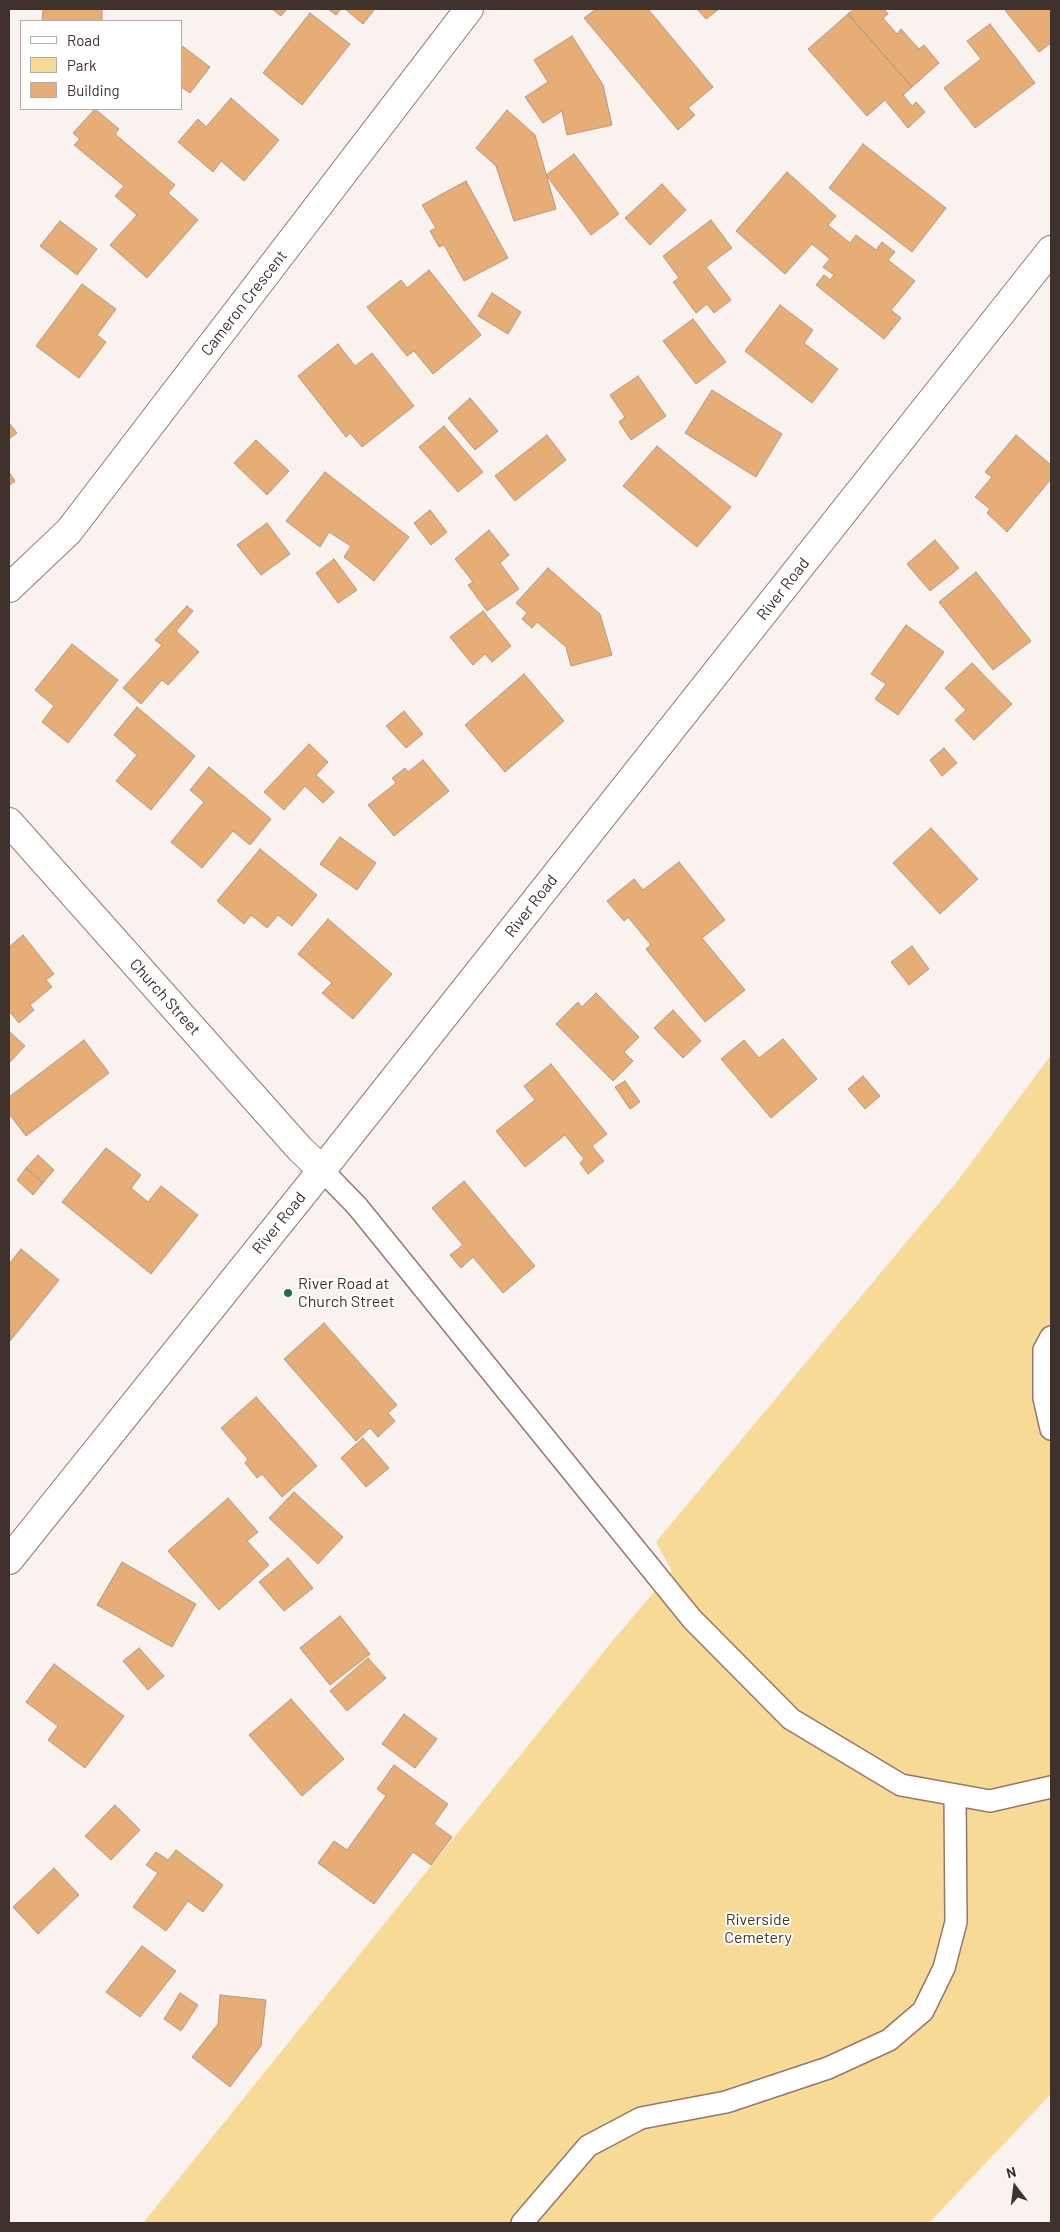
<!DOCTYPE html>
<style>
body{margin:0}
#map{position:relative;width:1060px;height:2232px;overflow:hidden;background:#f9f2ef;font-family:Barlow,sans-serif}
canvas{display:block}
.frame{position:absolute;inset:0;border:10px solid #3f312c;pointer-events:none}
.legend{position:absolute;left:20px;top:20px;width:162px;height:90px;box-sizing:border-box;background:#fff;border:1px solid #b2adab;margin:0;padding:6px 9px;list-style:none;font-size:15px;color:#3f312c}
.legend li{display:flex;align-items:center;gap:10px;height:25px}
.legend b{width:25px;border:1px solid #b2adab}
.north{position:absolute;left:990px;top:2162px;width:50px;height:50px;-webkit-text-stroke:4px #fff;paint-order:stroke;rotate:345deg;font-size:14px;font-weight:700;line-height:20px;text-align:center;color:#3f312c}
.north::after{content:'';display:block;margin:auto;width:18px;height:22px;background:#3f312c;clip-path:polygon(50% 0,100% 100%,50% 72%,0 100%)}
</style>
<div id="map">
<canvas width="1060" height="2232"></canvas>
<div class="frame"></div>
<ul class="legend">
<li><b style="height:6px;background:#fff"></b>Road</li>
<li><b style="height:14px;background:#f6da95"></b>Park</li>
<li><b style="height:14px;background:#e6ad77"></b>Building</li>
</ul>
<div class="north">N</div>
</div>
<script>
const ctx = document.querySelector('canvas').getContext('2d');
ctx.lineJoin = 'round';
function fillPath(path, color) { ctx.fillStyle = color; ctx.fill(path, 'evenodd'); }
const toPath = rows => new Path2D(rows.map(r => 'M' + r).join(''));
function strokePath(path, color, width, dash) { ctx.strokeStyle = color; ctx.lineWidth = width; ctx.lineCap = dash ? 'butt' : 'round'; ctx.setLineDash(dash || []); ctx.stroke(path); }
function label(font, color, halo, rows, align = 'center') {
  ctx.font = font + ' Barlow,sans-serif'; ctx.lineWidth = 4; ctx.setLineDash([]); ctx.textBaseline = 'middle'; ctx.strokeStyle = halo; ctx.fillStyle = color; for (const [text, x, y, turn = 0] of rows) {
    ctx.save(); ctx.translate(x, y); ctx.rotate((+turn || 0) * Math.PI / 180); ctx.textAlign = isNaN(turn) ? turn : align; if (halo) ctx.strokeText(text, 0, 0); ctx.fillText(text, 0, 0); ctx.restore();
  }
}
fillPath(toPath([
 [1051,1055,1051,2094,929,2223,143,2223,614,1639,672,1571,656,1542,959,1179]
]), '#f6da95');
const building = toPath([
 [43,9,102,9,102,21,42,21,43,9],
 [272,9,287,9,281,16,272,9],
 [328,9,341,9,336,15,328,9],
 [345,9,375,9,363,24,345,9],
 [596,9,648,9,713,87,688,108,695,115,678,130,584,18,596,9],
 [697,9,719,9,706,19,697,9],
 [854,9,884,9,888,14,883,18,897,34,901,29,919,49,924,45,939,63,912,87,848,14,854,9],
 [1004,9,1051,9,1051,43,1039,52,1004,9],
 [310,13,350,44,302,105,263,73,310,13],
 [848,14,912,87,903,95,912,106,916,102,925,112,908,128,885,100,867,116,808,49,848,14],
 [990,24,1035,83,975,128,944,88,981,59,967,41,990,24],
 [572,36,603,85,612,125,567,135,562,111,543,123,525,97,548,82,534,60,572,36],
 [181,45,210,67,190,93,181,87,181,45],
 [231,98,279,140,244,181,221,161,213,172,178,142,198,119,206,127,231,98],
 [95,109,119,129,115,134,175,185,168,193,198,220,147,278,110,245,137,215,115,196,124,186,74,145,80,139,73,133,95,109],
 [507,110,535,135,556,209,514,221,496,166,476,148,507,110],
 [863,144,946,208,912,252,829,188,863,144],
 [574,154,619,214,591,235,546,175,574,154],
 [787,172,836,216,828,225,850,243,856,235,876,250,882,242,895,252,888,260,915,281,891,310,901,318,884,339,816,285,824,275,830,280,834,275,823,267,830,259,812,244,785,274,736,231,787,172],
 [466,181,508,258,464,281,444,245,439,247,430,231,436,228,422,205,466,181],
 [662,184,686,210,650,245,625,218,662,184],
 [711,220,732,248,706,267,731,300,714,313,707,304,696,313,673,282,679,278,663,256,711,220],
 [60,221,97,249,77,275,40,246,60,221],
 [429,270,481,335,433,374,414,351,407,356,367,307,401,280,407,288,429,270],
 [82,284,116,309,97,335,106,342,79,378,36,346,82,284],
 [492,293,521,312,508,334,478,316,492,293],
 [780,305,813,330,804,343,838,369,812,403,745,351,780,305],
 [693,319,726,362,696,384,663,341,693,319],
 [338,344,355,366,372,353,414,406,362,447,350,433,346,437,298,376,338,344],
 [638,376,666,416,631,440,619,422,625,417,610,395,638,376],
 [712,390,782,434,756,477,685,433,712,390],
 [470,398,498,431,475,450,448,418,470,398],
 [9,423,17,433,9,439,9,423],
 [444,426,483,472,458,492,419,447,444,426],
 [547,435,566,460,515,501,495,476,547,435],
 [1016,435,1051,465,1051,479,1007,532,987,513,990,509,975,497,992,477,985,472,1016,435],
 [256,440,289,471,267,495,234,463,256,440],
 [657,446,731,507,697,547,623,486,657,446],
 [9,472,15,481,9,486,9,472],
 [325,472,409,537,374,581,344,557,351,546,329,532,320,547,286,521,325,472],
 [430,510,447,532,431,545,414,523,430,510],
 [267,523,290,554,261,575,237,545,267,523],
 [489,530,509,555,500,563,519,589,487,611,468,585,473,582,455,559,489,530],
 [935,540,959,568,930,591,907,564,935,540],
 [334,559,357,590,338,603,316,573,334,559],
 [548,568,600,614,612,655,571,666,566,647,537,622,532,628,522,619,527,613,516,603,548,568],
 [976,572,1031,641,993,670,939,602,976,572],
 [187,606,193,611,176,631,199,652,168,685,162,680,141,704,123,688,162,645,155,640,187,606],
 [483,611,511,646,492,662,485,654,473,665,450,637,483,611],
 [906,625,944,652,898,715,875,699,886,684,871,674,906,625],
 [72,644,118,680,68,743,42,722,54,706,35,690,72,644],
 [972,663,1012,704,974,740,955,720,966,710,945,688,972,663],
 [524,674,564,721,505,772,465,725,524,674],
 [137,707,195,756,151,810,116,781,137,755,114,735,137,707],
 [404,711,423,734,406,748,386,726,404,711],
 [309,744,328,762,316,775,334,792,323,803,305,786,284,810,264,792,309,744],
 [944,748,957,763,942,776,930,760,944,748],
 [423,760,449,791,394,836,368,805,396,783,392,778,405,768,408,772,423,760],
 [209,767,271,819,250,845,233,831,202,868,171,842,204,802,190,790,209,767],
 [931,828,978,879,940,914,893,863,931,828],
 [340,837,376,863,357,890,320,864,340,837],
 [260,849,317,895,292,926,278,915,267,928,251,915,244,924,217,901,260,849],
 [679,862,725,920,702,938,745,990,705,1022,646,949,651,945,628,917,624,921,607,901,634,879,643,890,679,862],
 [328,919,392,974,353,1019,322,993,332,983,298,954,328,919],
 [23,935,54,974,46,980,52,987,30,1005,34,1010,19,1023,9,1011,9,947,23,935],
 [912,946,929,969,909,985,891,962,912,946],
 [596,993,639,1037,624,1052,633,1061,613,1081,556,1024,578,1002,582,1007,596,993],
 [673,1010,701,1041,683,1058,654,1028,673,1010],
 [9,1031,25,1046,9,1063,9,1031],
 [783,1039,817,1079,771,1118,721,1059,744,1040,759,1058,783,1039],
 [84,1040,109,1073,26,1136,9,1114,9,1097,84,1040],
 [551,1064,607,1134,592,1146,604,1161,588,1174,580,1163,584,1159,565,1135,525,1167,496,1131,535,1100,524,1086,551,1064],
 [863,1076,880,1096,865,1109,848,1089,863,1076],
 [625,1081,640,1102,630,1109,615,1087,625,1081],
 [106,1148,141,1175,131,1188,148,1202,161,1186,198,1215,151,1274,62,1202,106,1148],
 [38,1155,54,1170,43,1183,26,1168,38,1155],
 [26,1168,43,1183,33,1195,17,1180,26,1168],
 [464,1181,535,1266,503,1293,473,1257,461,1268,450,1255,463,1245,432,1208,464,1181],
 [21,1249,59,1280,10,1341,9,1264,21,1249],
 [324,1323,397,1405,388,1413,395,1421,378,1437,370,1428,356,1441,284,1359,324,1323],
 [256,1397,317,1466,282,1497,262,1474,257,1478,245,1463,248,1459,221,1428,256,1397],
 [363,1438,389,1468,366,1487,341,1458,363,1438],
 [294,1492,343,1537,318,1564,269,1518,294,1492],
 [228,1498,258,1532,247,1541,269,1565,219,1610,168,1551,228,1498],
 [288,1558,313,1588,284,1611,259,1582,288,1558],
 [122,1562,196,1604,172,1647,97,1605,122,1562],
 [340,1616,370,1654,330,1685,300,1648,340,1616],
 [139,1648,164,1676,148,1690,123,1661,139,1648],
 [368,1658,386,1678,347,1711,330,1691,368,1658],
 [54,1664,124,1716,85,1768,48,1740,58,1726,26,1702,54,1664],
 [291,1699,344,1759,302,1796,249,1735,291,1699],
 [404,1714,437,1739,415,1768,382,1744,404,1714],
 [394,1765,448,1804,434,1824,452,1837,431,1865,413,1852,374,1904,318,1863,334,1841,347,1850,386,1796,377,1789,394,1765],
 [115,1805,140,1830,111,1860,85,1836,115,1805],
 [176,1850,223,1885,203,1912,188,1901,166,1931,133,1907,158,1873,146,1865,156,1852,168,1860,176,1850],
 [54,1868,79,1895,38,1934,13,1907,54,1868],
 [142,1946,176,1971,140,2017,106,1992,142,1946],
 [180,1993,198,2005,181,2031,164,2019,180,1993],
 [220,1995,266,2000,261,2046,230,2087,192,2057,218,2024,220,1995]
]);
fillPath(building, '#e6ad77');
strokePath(building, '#b39981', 1);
const lane = toPath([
 [322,1170,357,1206,692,1619,791,1719,901,1785,990,1801,1051,1787],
 [1051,1337,1044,1350,1044,1398,1051,1429],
 [522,2223,588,2146,641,2118,726,2102,828,2068,889,2040,923,2011,944,1968,956,1922,955,1795]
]);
const street = toPath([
 [9,588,69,531,469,9],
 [9,822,300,1149,322,1170],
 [9,1560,322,1170,1051,250]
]);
strokePath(lane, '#98776a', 24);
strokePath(street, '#98776a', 30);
strokePath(lane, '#fff', 21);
strokePath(street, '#fff', 28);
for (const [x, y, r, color] of [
 [288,1293,5,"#1a7347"]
]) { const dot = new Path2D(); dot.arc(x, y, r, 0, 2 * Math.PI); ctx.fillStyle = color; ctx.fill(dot); strokePath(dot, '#fff', 2); }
label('16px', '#3f312c', '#fff', [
 ["Cameron Crescent",244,303,-52],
 ["River Road",783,589,-52],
 ["River Road",531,906,-52],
 ["Church Street",165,997,48],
 ["River Road",279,1223,-51]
]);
label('16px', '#3f312c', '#fff', [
 ["River Road at",298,1284],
 ["Church Street",298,1302]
], 'left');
label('16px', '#433717', '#fff', [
 ["Riverside",758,1920],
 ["Cemetery",758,1938]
]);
</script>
